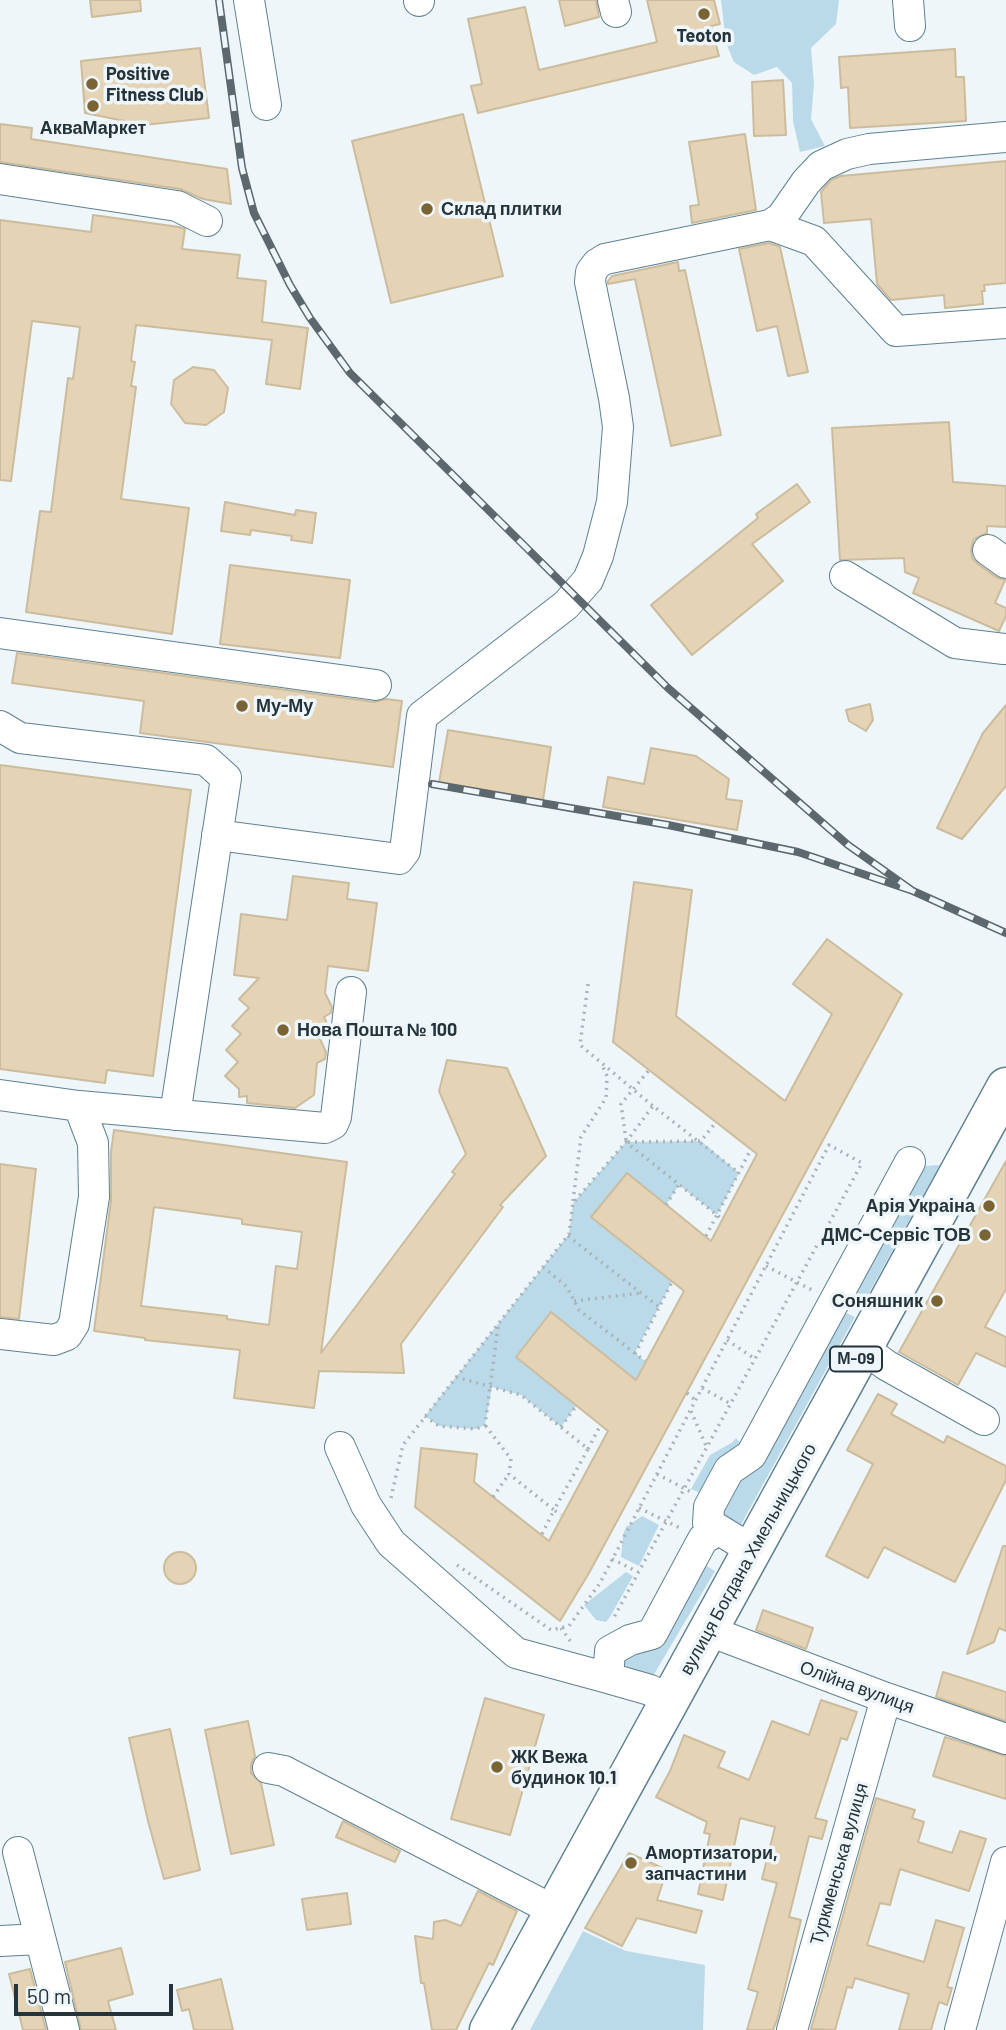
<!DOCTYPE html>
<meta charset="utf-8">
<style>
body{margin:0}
#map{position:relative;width:1006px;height:2030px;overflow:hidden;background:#eff6fa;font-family:Barlow,sans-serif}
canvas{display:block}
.scale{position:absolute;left:14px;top:1984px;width:159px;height:32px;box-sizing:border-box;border:4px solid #25333a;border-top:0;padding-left:9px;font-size:21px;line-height:24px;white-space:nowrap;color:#25333a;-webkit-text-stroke:5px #eff6fa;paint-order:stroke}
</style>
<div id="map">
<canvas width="1006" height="2030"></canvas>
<div class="scale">50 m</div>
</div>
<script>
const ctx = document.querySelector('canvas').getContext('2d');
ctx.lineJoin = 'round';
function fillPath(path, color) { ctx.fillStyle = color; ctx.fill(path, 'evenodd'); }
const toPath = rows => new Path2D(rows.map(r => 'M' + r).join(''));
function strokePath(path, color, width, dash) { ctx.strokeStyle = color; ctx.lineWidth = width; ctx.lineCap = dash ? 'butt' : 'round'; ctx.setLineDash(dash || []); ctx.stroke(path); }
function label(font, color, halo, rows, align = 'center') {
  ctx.font = font + ' Barlow,sans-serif'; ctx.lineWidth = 7; ctx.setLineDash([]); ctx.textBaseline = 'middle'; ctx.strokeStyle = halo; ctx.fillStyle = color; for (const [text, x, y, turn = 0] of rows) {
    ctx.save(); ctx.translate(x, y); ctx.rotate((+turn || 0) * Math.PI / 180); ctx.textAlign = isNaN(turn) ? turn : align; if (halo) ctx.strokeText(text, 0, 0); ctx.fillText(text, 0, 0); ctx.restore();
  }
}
fillPath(toPath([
 [721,0,839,0,836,24,811,48,814,84,811,119,825,146,800,152,793,121,792,83,777,67,754,75,734,62,726,43],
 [701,1141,739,1173,717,1215,679,1185,666,1205,627,1173,592,1217,672,1282,635,1353,645,1361,636,1380,516,1357,576,1406,561,1427,521,1395,492,1387,485,1425,476,1429,439,1426,425,1416,569,1234,573,1203,626,1142],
 [940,1165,860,1309,838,1298,907,1167],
 [833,1307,855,1317,733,1539,708,1515],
 [736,1438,747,1450,709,1497,691,1489,710,1455,733,1442],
 [642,1516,659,1525,639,1566,621,1557,623,1535,626,1527],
 [700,1562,715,1571,650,1681,619,1672,614,1654],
 [626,1572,633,1576,610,1617,606,1622,596,1620,584,1605],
 [583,1931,626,1951,705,1965,703,2030,530,2030]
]), '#bbdae9');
const building = toPath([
 [90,0,140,0,141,11,92,17,90,0],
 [559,0,596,0,599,17,565,26,559,0],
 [647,0,714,0,720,24,711,26,719,56,478,113,471,86,482,84,468,19,525,7,539,70,657,42,647,0],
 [200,48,209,118,144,125,85,113,81,61,200,48],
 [955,49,956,77,964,77,966,121,850,128,848,87,841,88,839,57,955,49],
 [783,80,786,135,754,136,752,82,783,80],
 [463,114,503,276,391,303,352,141,463,114],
 [0,124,32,128,31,139,227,169,231,204,203,199,180,189,0,162,0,124],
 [745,134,756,210,692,223,690,206,699,205,689,142,745,134],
 [1006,161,1006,283,984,285,985,291,982,291,983,304,945,308,944,295,891,300,877,284,871,219,824,223,821,192,831,180,841,176,1006,161],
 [93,215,179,227,185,229,182,249,240,255,237,278,266,281,262,322,308,328,300,389,266,384,272,340,136,325,131,361,135,362,131,386,136,387,121,499,189,508,172,634,26,612,40,511,51,512,68,378,73,379,80,327,32,321,11,481,0,480,0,220,91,232,93,215],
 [769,243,780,247,808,372,788,376,777,326,757,331,739,249,769,243],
 [678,262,679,271,685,270,721,435,671,446,635,279,608,284,608,281,612,276,678,262],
 [193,367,214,370,228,388,224,412,206,425,185,423,171,404,174,380,193,367],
 [949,422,953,482,1006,486,1006,527,987,526,987,533,974,539,971,549,972,558,978,564,996,577,1005,580,995,603,1006,608,1006,616,999,631,913,593,919,578,905,572,904,558,840,560,832,428,949,422],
 [797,484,810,502,752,544,783,581,692,655,651,605,758,518,756,514,797,484],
 [225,502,295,515,296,510,316,513,312,543,291,540,292,536,251,530,250,535,221,531,225,502],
 [230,565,350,580,340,658,220,644,230,565],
 [17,653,374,702,386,699,402,701,393,767,140,733,144,701,12,683,17,653],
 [870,704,873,720,866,731,849,721,846,710,870,704],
 [1006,705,1006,786,962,839,937,828,983,733,1006,705],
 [448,730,551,747,543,800,439,783,448,730],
 [651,748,696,756,729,779,726,799,742,801,737,830,603,807,608,777,644,784,651,748],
 [0,765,191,790,153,1076,107,1070,105,1083,0,1069,0,765],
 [293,876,349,883,347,899,377,903,368,971,328,966,325,993,332,1007,331,1013,324,1017,329,1028,328,1035,320,1039,326,1052,325,1059,317,1063,314,1095,295,1108,247,1103,247,1096,239,1097,239,1089,225,1076,238,1062,226,1050,241,1034,232,1026,249,1008,239,999,259,978,234,975,241,914,287,920,293,876],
 [634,882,692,890,676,1016,785,1101,832,1014,793,984,827,939,902,994,589,1573,560,1621,415,1507,421,1448,477,1454,474,1482,549,1541,608,1431,516,1357,551,1312,636,1380,684,1291,591,1217,627,1173,711,1241,757,1154,613,1042,634,882],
 [447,1060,507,1068,546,1156,500,1205,503,1207,401,1344,404,1373,319,1371,314,1408,234,1398,240,1350,145,1340,145,1338,94,1331,111,1200,111,1152,114,1130,347,1162,321,1353,455,1174,452,1172,466,1154,439,1091,447,1060],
 [154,1207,242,1219,242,1224,302,1232,297,1269,276,1266,269,1325,227,1319,227,1316,141,1306,154,1207],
 [1006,1161,1006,1289,985,1327,1006,1337,1006,1367,976,1353,958,1385,899,1352,1006,1161],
 [0,1164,36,1169,19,1319,0,1317,0,1164],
 [878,1394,897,1404,891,1414,944,1443,947,1436,1006,1466,1006,1480,955,1582,884,1547,868,1578,826,1556,873,1464,847,1450,878,1394],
 [1003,1546,1006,1546,1006,1631,999,1628,994,1642,967,1654,1003,1546],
 '164 1568a16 16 0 1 1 32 0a16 16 0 1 1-32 0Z',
 [763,1610,813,1628,806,1649,756,1630,763,1610],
 [943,1672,1006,1692,1006,1721,936,1697,943,1672],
 [485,1698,544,1715,510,1835,451,1819,485,1698],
 [821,1700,857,1712,847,1740,841,1738,815,1818,827,1821,822,1839,809,1836,789,1917,801,1920,777,2020,773,2030,747,2030,758,1992,748,1989,777,1883,762,1879,775,1827,740,1818,723,1900,698,1894,710,1834,704,1833,707,1822,656,1797,670,1771,684,1735,725,1752,718,1767,749,1780,772,1721,809,1735,821,1700],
 [248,1721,255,1756,251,1764,251,1773,261,1783,274,1845,231,1854,205,1730,248,1721],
 [170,1729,200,1870,164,1879,148,1821,129,1738,170,1729],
 [945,1737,1006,1756,1006,1799,933,1776,945,1737],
 [876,1798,915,1810,912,1818,924,1822,918,1842,952,1853,960,1831,986,1839,969,1891,900,1869,890,1905,880,1903,867,1945,924,1962,936,1920,964,1928,947,1987,952,1988,947,2005,939,2002,931,2030,899,2030,909,1994,855,1978,852,1988,847,1987,835,2030,811,2029,876,1798],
 [343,1821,400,1851,395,1862,336,1837,343,1821],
 [629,1853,667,1870,657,1900,702,1911,696,1933,637,1918,622,1946,585,1928,629,1853],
 [478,1891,517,1911,493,1965,489,1963,456,2030,432,2030,424,1983,421,1983,415,1936,433,1939,434,1922,445,1920,461,1926,478,1891],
 [347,1893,351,1924,307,1930,302,1899,347,1893],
 [121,1948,133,1994,108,2001,116,2030,81,2030,65,1962,121,1948],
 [30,1969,46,2030,23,2030,9,1974,30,1969],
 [221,1979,233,2030,194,2030,189,2009,182,2011,177,1990,221,1979]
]);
fillPath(building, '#e4d3b4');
strokePath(building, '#ccbc9e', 2);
const minor = toPath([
 [249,0,266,105],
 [419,0,419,1],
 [613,0,616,12],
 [908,0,910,26],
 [0,179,177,206,207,221],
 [770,225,814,241,896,331,1006,323],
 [988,550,1006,563],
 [845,576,955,643,1004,649],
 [0,633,376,685],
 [0,726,20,738,206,760,226,778,175,1115],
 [217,835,399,859,405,851,422,716,566,605,588,580,598,556,612,502,618,427,614,398,590,282,591,272,597,264,605,259,770,225,781,218,806,182,821,166,847,154,869,149,1006,137],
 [0,1095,79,1106,325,1128,333,1124,336,1117,351,992],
 [0,1334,54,1340,67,1335,74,1324,94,1197,93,1143,79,1106],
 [863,1348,886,1365,984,1420],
 [340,1447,366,1505,391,1543,516,1653,608,1678],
 [752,1550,708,1523,709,1507,729,1470,751,1455,910,1162],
 [709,1631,886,1698,1006,1739],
 [670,1700,650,1690,608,1678,610,1651,630,1640,652,1634,703,1539,719,1530],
 [268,1768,284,1771,555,1911],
 [18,1852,64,2030],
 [0,1941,40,1939],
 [792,2030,886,1698],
 [960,2030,1006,1862]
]);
const major = toPath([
 [489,2030,1006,1087]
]);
strokePath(minor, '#5f8090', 32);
strokePath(major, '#5f8090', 41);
strokePath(toPath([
 [588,984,580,1045,653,1106],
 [626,1140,621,1104,649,1070],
 [626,1142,653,1106,739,1173],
 [628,1142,701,1141,716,1122],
 [573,1201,581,1137,606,1098,607,1076,603,1067],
 [666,1205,679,1184],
 [568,1236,659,1307],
 [706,1236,751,1149],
 [766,1266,812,1290],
 [543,1267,567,1287,579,1310,645,1361],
 [574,1301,641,1293],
 [727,1340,755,1359],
 [635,1354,672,1282],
 [456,1377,521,1395,588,1449,554,1510,509,1474,511,1459,485,1425],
 [702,1388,731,1404],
 [687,1393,695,1400],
 [691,1411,707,1448],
 [425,1416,439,1426,476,1429,485,1425,498,1327],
 [561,1427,576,1406],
 [588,1449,600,1426],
 [657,1474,691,1492],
 [493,1497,509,1474],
 [391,1498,403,1445,569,1234,573,1203,626,1142,722,1219],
 [639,1508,680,1528],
 [542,1534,554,1510,561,1515],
 [612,1559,638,1572],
 [457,1565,551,1630,569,1626,600,1583,829,1145,862,1163,613,1619],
 [561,1628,571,1642]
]), '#aab3b8', 3.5, [2, 5]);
strokePath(minor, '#fff', 30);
strokePath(major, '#fff', 38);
const rail = toPath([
 [219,0,242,168,254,213,290,285,310,318,350,373,668,688,848,845,913,891],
 [432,784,668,825,798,852,913,891,1006,933]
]);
strokePath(rail, '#5c686e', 8);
strokePath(rail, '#eff6fa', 5, [16]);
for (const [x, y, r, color] of [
 [704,14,7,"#7b6434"],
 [92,84,7,"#7b6434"],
 [93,106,7,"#7b6434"],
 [427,209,7,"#7b6434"],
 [242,706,7,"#7b6434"],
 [283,1030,7,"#7b6434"],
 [989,1206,7,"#7b6434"],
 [985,1235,7,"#7b6434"],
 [937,1301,7,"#7b6434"],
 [497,1767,7,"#7b6434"],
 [631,1863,7,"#7b6434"]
]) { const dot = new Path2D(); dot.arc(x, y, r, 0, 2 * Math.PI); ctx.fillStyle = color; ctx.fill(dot); strokePath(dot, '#eff6fa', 2.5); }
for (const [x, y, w] of [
 [856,1359,52]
]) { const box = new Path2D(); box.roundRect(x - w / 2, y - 12.5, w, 25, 5); ctx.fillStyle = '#eff6fa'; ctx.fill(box); strokePath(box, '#25333a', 2); }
label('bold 16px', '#25333a', null, [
 ["М-09",856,1359]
]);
label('bold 18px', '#25333a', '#eff6fa', [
 ["Teoton",704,36,"center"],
 ["Positive",106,74],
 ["Fitness Club",106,95],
 ["АкваМаркет",93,128,"center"],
 ["Склад плитки",441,209],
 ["Му-Му",256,706],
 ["Нова Пошта № 100",297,1030],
 ["Арія Украіна",975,1206,"right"],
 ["ДМС-Сервіс ТОВ",971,1235,"right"],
 ["Соняшник",923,1301,"right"],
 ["ЖК Вежа",511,1757],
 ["будинок 10.1",511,1778],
 ["Амортизатори,",645,1853],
 ["запчастини",645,1874]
], 'left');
label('18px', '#25333a', '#eff6fa', [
 ["вулиця Богдана Хмельницького",748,1559,-61],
 ["Олійна вулиця",857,1687,20],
 ["Туркменська вулиця",839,1864,-74]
]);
</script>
